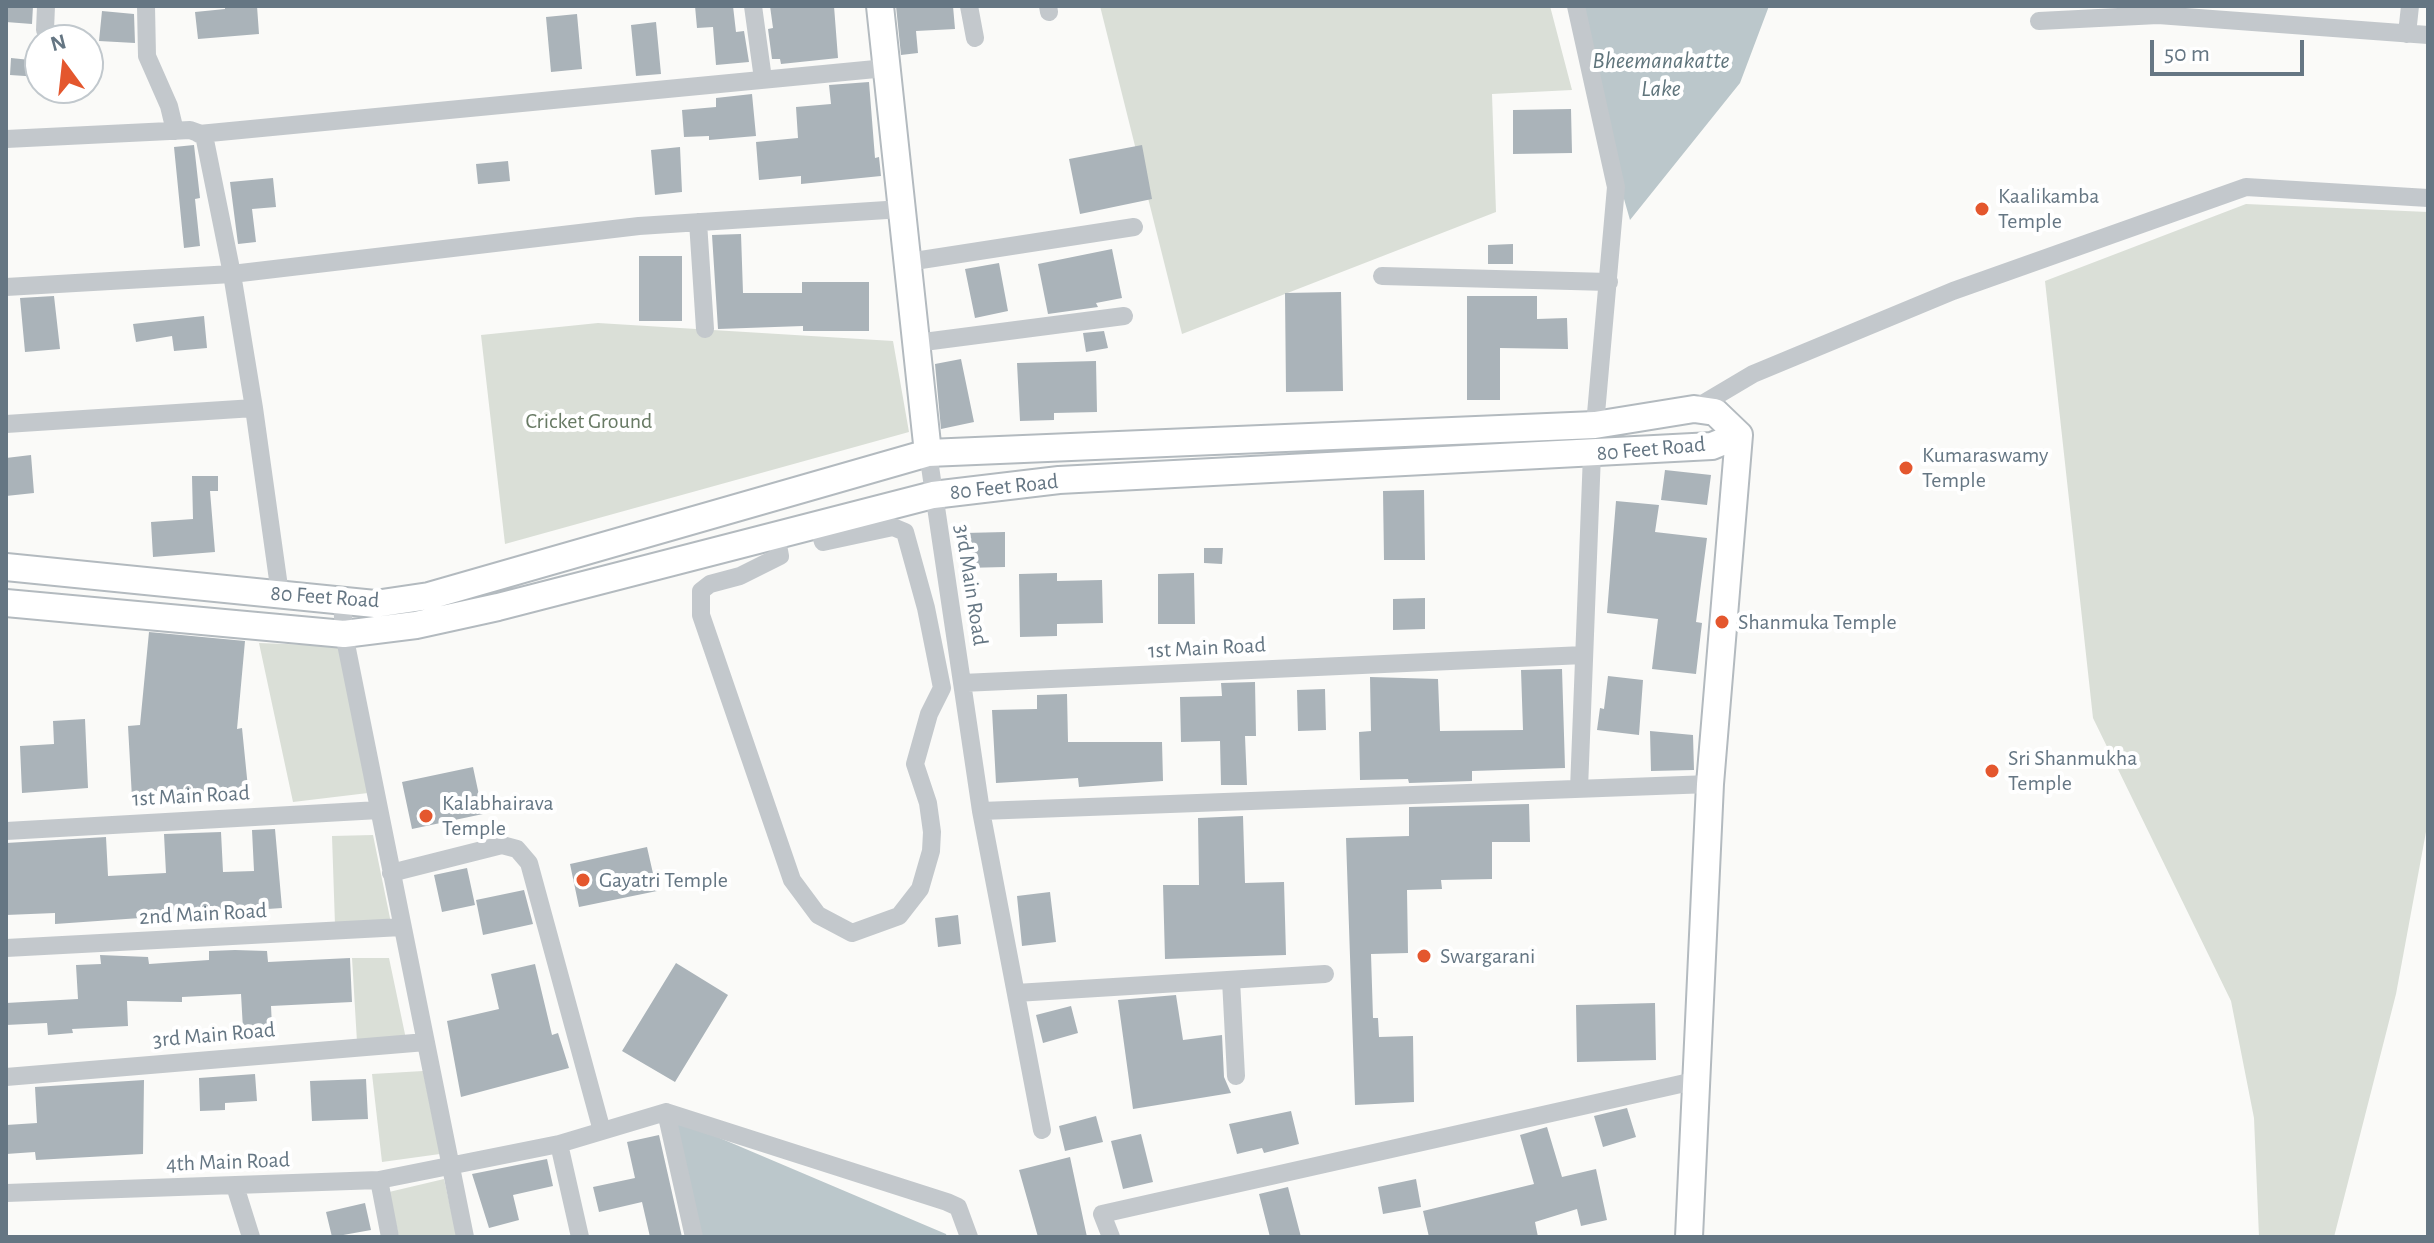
<!DOCTYPE html>
<style>
body{margin:0}
#map{position:relative;width:2434px;height:1243px;overflow:hidden;background:#fafaf8;font-family:"Alegreya Sans",sans-serif}
canvas{display:block}
.frame{position:absolute;inset:0;border:8px solid #657683;pointer-events:none}
.north{position:absolute;left:24px;top:24px;width:80px;height:80px;box-sizing:border-box;background:#fff;border:2px solid #c1c8cd;border-radius:50%;rotate:345deg;font-size:22px;font-weight:700;line-height:32px;text-align:center;color:#657683}
.north::after{content:'';display:block;margin:auto;width:28px;height:36px;background:#e4572e;clip-path:polygon(50% 0,100% 100%,50% 72%,0 100%)}
.scale{position:absolute;left:2150px;top:40px;width:154px;height:36px;box-sizing:border-box;border:4px solid #657683;border-top:0;padding-left:10px;font-size:24px;line-height:28px;white-space:nowrap;color:#657683;-webkit-text-stroke:6px #fff;paint-order:stroke}
</style>
<div id="map">
<canvas width="2434" height="1243"></canvas>
<div class="frame"></div>
<div class="north">N</div>
<div class="scale">50 m</div>
</div>
<script>
const ctx = document.querySelector('canvas').getContext('2d');
ctx.lineJoin = 'round';
function fillPath(path, color) { ctx.fillStyle = color; ctx.fill(path, 'evenodd'); }
const toPath = rows => new Path2D(rows.map(r => 'M' + r).join(''));
function strokePath(path, color, width, dash) { ctx.strokeStyle = color; ctx.lineWidth = width; ctx.lineCap = dash ? 'butt' : 'round'; ctx.setLineDash(dash || []); ctx.stroke(path); }
function label(font, color, halo, rows, align = 'center') {
  ctx.font = font + ' "Alegreya Sans",sans-serif'; ctx.lineWidth = 8; ctx.setLineDash([]); ctx.textBaseline = 'middle'; ctx.strokeStyle = halo; ctx.fillStyle = color; for (const [text, x, y, turn = 0] of rows) {
    ctx.save(); ctx.translate(x, y); ctx.rotate((+turn || 0) * Math.PI / 180); ctx.textAlign = isNaN(turn) ? turn : align; if (halo) ctx.strokeText(text, 0, 0); ctx.fillText(text, 0, 0); ctx.restore();
  }
}
fillPath(toPath([
 [1100,6,1550,6,1572,90,1492,94,1496,212,1182,334],
 [2246,204,2428,212,2428,821,2396,994,2334,1237,2259,1237,2254,1118,2231,1001,2093,718,2045,281],
 [598,323,893,341,909,432,505,544,481,335],
 [259,643,339,646,368,793,293,802],
 [373,835,391,923,335,925,332,836],
 [352,958,389,958,406,1039,357,1042],
 [423,1071,440,1154,382,1162,372,1074],
 [444,1179,457,1237,399,1237,389,1192]
]), '#dadfd7');
fillPath(toPath([
 [1584,6,1769,6,1740,83,1630,220,1598,108],
 [675,1119,946,1234,947,1237,701,1237]
]), '#bbc7cb');
fillPath(toPath([
 [6,6,33,6,32,24,6,22],
 [225,6,257,6,259,34,198,39,195,12,225,9],
 [695,6,733,6,736,32,744,31,749,62,716,65,713,27,697,28],
 [770,6,834,6,838,58,781,64,780,59,772,59,768,29,773,28],
 [896,6,953,6,955,29,916,31,918,53,901,55],
 [102,11,134,14,135,43,99,41],
 [577,14,582,69,551,72,546,17],
 [656,22,661,74,636,76,631,25],
 [11,58,40,61,40,77,10,75],
 [869,82,875,158,879,157,881,176,801,184,801,176,759,180,756,142,798,138,796,107,831,104,829,85],
 [752,94,756,136,709,140,709,136,684,137,682,110,716,107,716,98],
 [1571,109,1572,153,1513,154,1513,110],
 [194,145,200,198,195,199,200,246,184,248,174,147],
 [1142,145,1152,199,1080,214,1069,159],
 [680,147,682,192,655,195,651,150],
 [508,161,510,181,478,184,476,164],
 [273,178,276,207,252,209,256,242,238,244,230,182],
 [741,234,743,293,802,293,802,282,869,282,869,331,803,331,803,326,718,329,712,235],
 [1513,244,1513,264,1488,264,1488,245],
 [1112,249,1122,298,1096,303,1098,307,1048,314,1038,264],
 [639,256,682,256,682,321,639,321],
 [999,263,1008,311,975,318,965,269],
 [1341,292,1343,391,1286,392,1285,293],
 [54,296,60,349,25,352,20,298],
 [1467,296,1537,296,1537,319,1567,318,1568,349,1500,348,1500,400,1467,400],
 [204,316,207,348,174,351,172,336,136,342,133,324],
 [1104,331,1108,348,1086,352,1083,333],
 [961,359,974,422,941,429,935,364],
 [1096,361,1097,412,1054,413,1054,420,1020,421,1017,363],
 [31,455,34,493,6,496,6,458],
 [1665,470,1711,475,1707,505,1661,500],
 [192,476,218,476,218,491,210,491,215,552,153,557,151,522,193,519],
 [1424,490,1425,560,1384,560,1383,491],
 [1616,501,1659,505,1655,532,1707,538,1696,622,1702,623,1696,674,1652,669,1658,619,1607,613],
 [1005,532,1005,567,965,568,965,533],
 [1204,548,1223,548,1222,564,1204,563],
 [1057,573,1057,581,1102,580,1103,623,1057,624,1057,636,1020,637,1019,574],
 [1194,573,1195,624,1158,624,1158,574],
 [1425,598,1425,629,1393,630,1393,599],
 [149,632,245,641,237,729,242,728,248,788,132,798,128,726,140,725],
 [1562,669,1565,768,1472,771,1472,781,1409,783,1408,779,1360,780,1359,732,1371,731,1370,677,1438,679,1440,731,1523,730,1521,670],
 [1608,676,1643,680,1639,735,1597,730,1600,708,1604,709],
 [1255,682,1256,736,1245,736,1247,785,1221,785,1220,741,1181,742,1180,697,1222,696,1221,683],
 [1325,689,1326,730,1298,731,1297,690],
 [1067,694,1068,742,1162,742,1163,781,1079,787,1078,778,996,783,992,710,1037,709,1037,695],
 [85,719,88,788,22,793,20,746,54,744,53,721],
 [1650,731,1693,735,1694,770,1651,771],
 [473,767,483,814,412,829,402,782],
 [1529,804,1530,842,1492,842,1492,879,1441,880,1442,889,1407,890,1408,953,1371,954,1373,1018,1378,1018,1379,1037,1413,1036,1414,1102,1355,1105,1346,838,1409,836,1409,807],
 [1243,816,1245,883,1284,882,1286,955,1165,959,1163,885,1199,885,1198,818],
 [275,829,282,908,55,924,55,913,6,915,6,843,106,837,108,876,166,873,164,834,221,832,223,872,254,871,252,830],
 [647,847,657,891,579,907,570,864],
 [467,868,475,905,442,912,434,875],
 [524,890,533,924,483,935,476,900],
 [1050,892,1056,942,1022,946,1017,896],
 [958,915,961,944,938,947,935,918],
 [235,950,267,951,268,962,350,958,352,1002,271,1006,272,1027,243,1029,241,994,182,997,182,1002,127,1001,128,1026,72,1029,73,1033,48,1035,47,1023,6,1025,6,1003,78,999,76,965,101,964,100,955,148,957,149,964,209,960,209,951],
 [676,963,728,995,675,1082,622,1051],
 [535,964,552,1035,558,1033,569,1068,461,1097,447,1021,499,1009,491,974],
 [1176,995,1183,1040,1222,1035,1224,1077,1231,1093,1133,1109,1118,1000],
 [1655,1003,1656,1060,1577,1062,1576,1005],
 [1071,1006,1078,1033,1043,1043,1036,1015],
 [255,1074,257,1101,225,1103,225,1110,200,1111,199,1078],
 [366,1079,368,1119,312,1121,310,1081],
 [144,1080,143,1154,36,1160,35,1152,6,1154,6,1125,37,1123,35,1087],
 [1627,1108,1636,1137,1603,1147,1594,1116],
 [1291,1111,1299,1144,1264,1153,1262,1148,1237,1154,1229,1124],
 [1096,1116,1103,1142,1065,1151,1059,1126],
 [1547,1127,1562,1177,1596,1169,1607,1220,1581,1226,1577,1209,1535,1222,1538,1237,1429,1237,1423,1211,1534,1184,1520,1135],
 [1141,1134,1153,1182,1123,1189,1111,1141],
 [659,1135,682,1237,650,1237,642,1202,599,1212,593,1187,635,1178,627,1142],
 [1070,1157,1087,1237,1038,1237,1019,1170],
 [547,1159,553,1186,513,1195,519,1220,489,1228,472,1174],
 [1416,1179,1421,1207,1383,1214,1378,1187],
 [1288,1187,1301,1237,1270,1237,1259,1194],
 [365,1203,371,1230,332,1237,326,1212]
]), '#aab3b9');
const secondary = toPath([
 [880,6,928,453],
 [6,567,375,604,429,596,928,453,1595,425,1694,409,1715,412,1739,435],
 [6,603,344,634,416,625,498,607,933,495,1059,480,1712,446,1739,435],
 [1689,1237,1710,784,1739,435]
]);
strokePath(secondary, '#b3babf', 30);
strokePath(toPath([
 [146,6,147,56,169,106,175,131],
 [753,6,763,79],
 [969,6,975,38],
 [1048,6,1049,12],
 [1576,6,1616,187,1595,425],
 [2039,21,2158,15,2428,35],
 [45,30,46,6],
 [2407,34,2410,6],
 [199,134,886,68],
 [6,139,190,130,204,135,232,274,6,287],
 [698,222,705,329],
 [908,262,1134,227],
 [1382,276,1609,282],
 [916,343,1124,316],
 [254,408,232,274,639,226,902,209],
 [1694,409,1753,374,1953,291,2246,187,2428,198],
 [6,424,254,408,280,594],
 [928,453,981,811],
 [776,535,780,556,740,576,710,584,701,591,701,615,792,880,818,915,852,933,899,916,920,889,931,851,932,832,928,803,915,764,929,714,942,688,926,608,905,532,893,527,823,542,818,525],
 [342,601,344,634,465,1237],
 [962,683,1584,655],
 [1579,789,1592,454],
 [6,831,379,810],
 [391,873,502,845,517,849,529,863,602,1131],
 [6,948,402,927],
 [1231,980,1236,1076],
 [1016,993,1325,974],
 [6,1077,426,1042],
 [666,1112,694,1237],
 [1042,1130,981,811,1710,784],
 [559,1144,580,1237],
 [379,1180,390,1237],
 [235,1186,251,1237],
 [6,1193,379,1180,559,1144,666,1112,947,1202,958,1207,969,1237],
 [1111,1237,1102,1214,1694,1081]
]), '#c3c8cc', 18);
strokePath(secondary, '#fff', 26);
for (const [x, y, r, color] of [
 [1982,209,8,"#e4572e"],
 [1906,468,8,"#e4572e"],
 [1722,622,8,"#e4572e"],
 [1992,771,8,"#e4572e"],
 [426,816,8,"#e4572e"],
 [583,880,8,"#e4572e"],
 [1424,956,8,"#e4572e"]
]) { const dot = new Path2D(); dot.arc(x, y, r, 0, 2 * Math.PI); ctx.fillStyle = color; ctx.fill(dot); strokePath(dot, '#fff', 3); }
label('22px', '#657683', '#fff', [
 ["Kaalikamba",1998,196],
 ["Temple",1998,221],
 ["Kumaraswamy",1922,455],
 ["Temple",1922,480],
 ["Shanmuka Temple",1738,622],
 ["Sri Shanmukha",2008,758],
 ["Temple",2008,783],
 ["Kalabhairava",442,803],
 ["Temple",442,828],
 ["Gayatri Temple",599,880],
 ["Swargarani",1440,956]
], 'left');
label('22px', '#687a64', '#fff', [
 ["Cricket Ground",589,421]
]);
label('22px', '#657683', '#fff', [
 ["80 Feet Road",1651,449,-5],
 ["80 Feet Road",1004,487,-6],
 ["3rd Main Road",971,585,81],
 ["80 Feet Road",325,597,4],
 ["1st Main Road",1207,648,-3],
 ["1st Main Road",191,796,-3],
 ["2nd Main Road",203,914,-3],
 ["3rd Main Road",214,1035,-5],
 ["4th Main Road",228,1162,-2]
]);
label('italic 24px', '#60757c', '#fff', [
 ["Bheemanakatte",1661,61],
 ["Lake",1661,89]
]);
</script>
